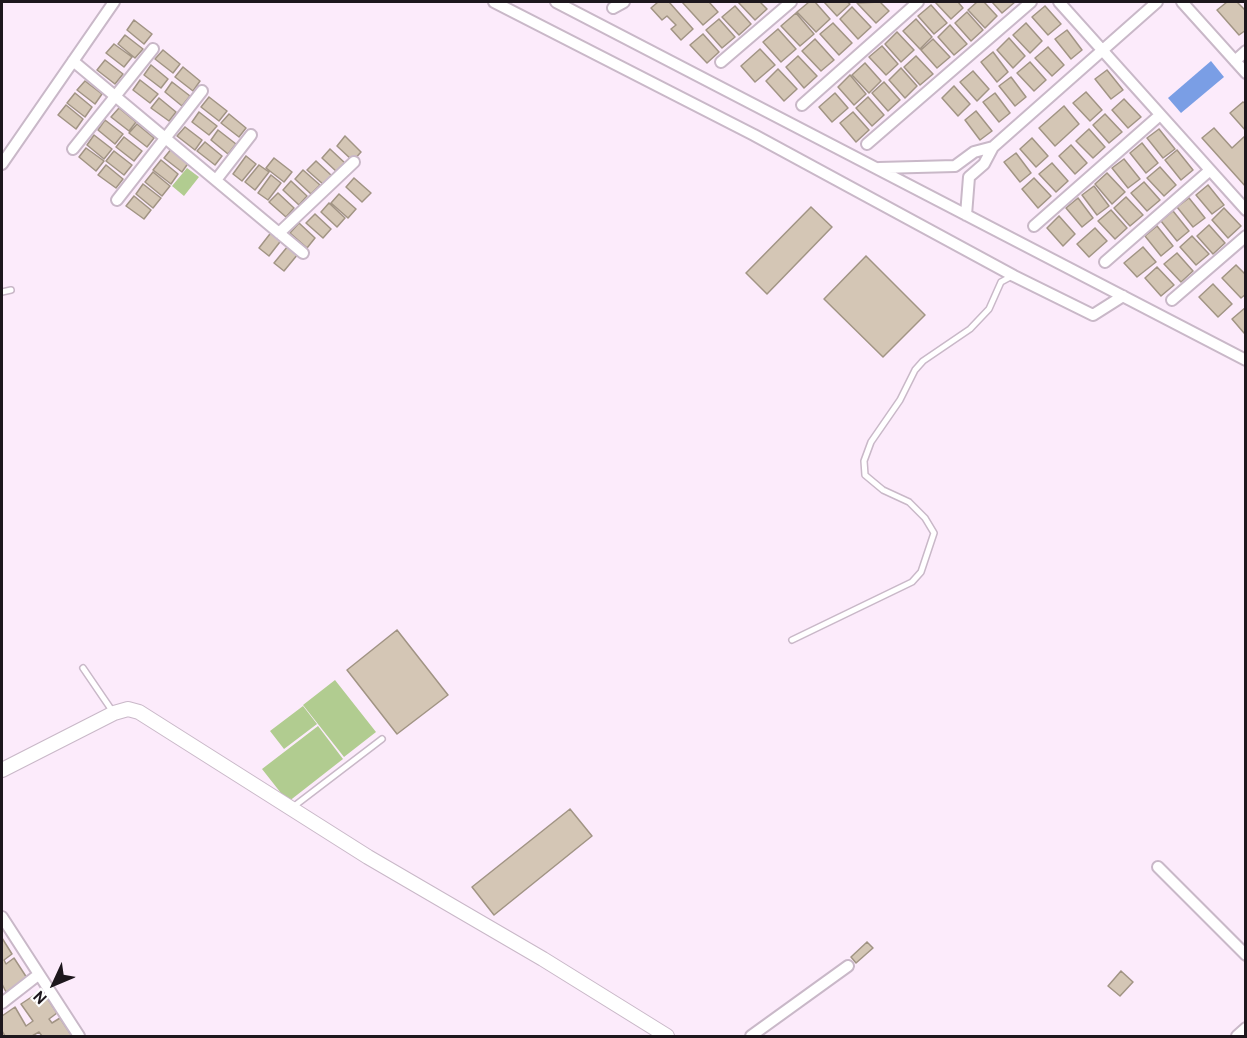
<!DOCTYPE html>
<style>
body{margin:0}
#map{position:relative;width:1247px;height:1038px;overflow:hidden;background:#fcebfb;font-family:Overpass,sans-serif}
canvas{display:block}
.frame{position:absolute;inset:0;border:3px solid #1d171d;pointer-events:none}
.north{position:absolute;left:24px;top:954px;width:60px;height:60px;-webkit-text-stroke:4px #fefefe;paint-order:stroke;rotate:226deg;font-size:16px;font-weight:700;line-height:24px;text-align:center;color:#1d171d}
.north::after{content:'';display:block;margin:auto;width:21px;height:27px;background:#1d171d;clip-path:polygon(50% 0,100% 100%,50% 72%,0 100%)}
</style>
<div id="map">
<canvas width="1247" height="1038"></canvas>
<div class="frame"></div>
<div class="north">N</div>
</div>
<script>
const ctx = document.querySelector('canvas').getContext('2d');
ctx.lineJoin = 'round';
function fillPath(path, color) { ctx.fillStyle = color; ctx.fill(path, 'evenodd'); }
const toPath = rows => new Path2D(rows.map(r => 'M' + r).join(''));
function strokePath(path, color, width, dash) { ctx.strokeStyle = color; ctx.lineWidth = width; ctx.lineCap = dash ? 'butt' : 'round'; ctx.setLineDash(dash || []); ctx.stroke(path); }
fillPath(toPath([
 [187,168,199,177,184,196,172,186],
 [335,680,376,732,344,757,303,705],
 [303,706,317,724,284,749,270,731],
 [318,726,343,759,288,802,262,769]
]), '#b1cc90');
fillPath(toPath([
 [1211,61,1224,77,1181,113,1168,98]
]), '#7a9ee5');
const building = toPath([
 [658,2,669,2,693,29,681,40,671,29,676,25,667,16,662,20,651,8,658,2],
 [682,2,709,2,718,12,703,25,682,2],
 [738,2,760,2,767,9,755,20,738,2],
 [809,2,815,2,830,19,816,32,797,12,809,2],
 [824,2,847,2,850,4,837,16,824,2],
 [880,2,889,11,876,23,857,3,880,2],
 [935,2,958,2,963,8,951,19,935,2],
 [977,2,984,2,997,16,985,28,968,10,977,2],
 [992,2,1015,2,1002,13,992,2],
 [1227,2,1237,2,1246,11,1246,30,1239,35,1217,10,1227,2],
 [931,5,947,23,934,34,918,16,931,5],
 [735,6,751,24,739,35,722,17,735,6],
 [1045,6,1061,24,1048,35,1032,17,1045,6],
 [852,7,871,27,858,39,840,19,852,7],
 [967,12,983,30,971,41,955,23,967,12],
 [796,13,814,34,800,46,781,26,796,13],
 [719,19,735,37,722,48,706,30,719,19],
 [916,19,932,37,920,49,903,31,916,19],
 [134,20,152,34,144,44,127,30,134,20],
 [833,23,852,43,839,55,820,34,833,23],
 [1026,23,1042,41,1030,53,1013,35,1026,23],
 [950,25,967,44,954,55,938,37,950,25],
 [778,29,796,49,781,62,763,42,778,29],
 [1067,30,1082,50,1071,59,1055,39,1067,30],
 [897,32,914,50,901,62,885,44,897,32],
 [703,34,719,52,707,63,690,45,703,34],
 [125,35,143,49,135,58,118,44,125,35],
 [1009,38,1025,56,1013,68,997,50,1009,38],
 [815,39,834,60,821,71,802,51,815,39],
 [933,39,950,57,937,68,921,50,933,39],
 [114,44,132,57,124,67,106,53,114,44],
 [882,46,898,64,886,75,869,57,882,46],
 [1048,47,1064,65,1052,76,1035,58,1048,47],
 [760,49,775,65,755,82,741,66,760,49],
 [163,50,180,64,173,73,155,59,163,50],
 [993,52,1008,72,997,82,981,62,993,52],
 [798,56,817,76,804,88,786,67,798,56],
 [916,56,933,74,920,85,904,67,916,56],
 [105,60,123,74,115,84,97,70,105,60],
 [1030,62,1046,80,1034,91,1017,73,1030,62],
 [865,63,881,81,869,93,852,75,865,63],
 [151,65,168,79,161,88,144,75,151,65],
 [183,67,200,81,193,91,175,77,183,67],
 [901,68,917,86,905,98,889,80,901,68],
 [778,69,797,89,784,101,766,81,778,69],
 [1107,70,1123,90,1111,99,1095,79,1107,70],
 [973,71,989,89,977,101,960,82,973,71],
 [850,75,866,94,854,105,838,87,850,75],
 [1011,77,1026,97,1015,106,999,86,1011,77],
 [140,80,158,94,150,103,133,90,140,80],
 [85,81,102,94,95,104,77,90,85,81],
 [172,82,190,96,182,106,165,92,172,82],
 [884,82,900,100,888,111,872,93,884,82],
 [954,86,970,104,958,116,942,98,954,86],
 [1086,92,1102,110,1090,121,1073,103,1086,92],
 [75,93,92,107,85,117,67,103,75,93],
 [835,93,848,108,832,122,819,107,835,93],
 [995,93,1010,113,999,122,983,102,995,93],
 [209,97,227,111,219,121,201,107,209,97],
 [868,97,884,115,872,126,856,108,868,97],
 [159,98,176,112,169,121,151,108,159,98],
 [1124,99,1141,117,1128,128,1112,110,1124,99],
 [1243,102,1246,104,1246,131,1230,113,1243,102],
 [66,105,83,119,76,129,58,115,66,105],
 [1064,106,1079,124,1055,146,1039,128,1064,106],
 [119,108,136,122,129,131,111,117,119,108],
 [976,111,992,131,980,140,965,120,976,111],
 [199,112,217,126,209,135,192,122,199,112],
 [853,112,869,130,856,142,840,123,853,112],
 [229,114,246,128,239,137,221,123,229,114],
 [1105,114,1122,132,1109,143,1093,125,1105,114],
 [105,120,123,134,115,144,98,130,105,120],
 [137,124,154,138,147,147,129,133,137,124],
 [185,127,202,140,195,150,177,136,185,127],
 [1214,128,1232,148,1246,135,1246,187,1202,138,1214,128],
 [1089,129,1105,147,1093,158,1076,141,1089,129],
 [1159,129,1175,149,1163,158,1147,138,1159,129],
 [218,130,236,144,228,154,211,140,218,130],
 [94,135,112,149,104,159,87,145,94,135],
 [345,136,361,152,353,161,337,146,345,136],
 [124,137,142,151,134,161,116,147,124,137],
 [1032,138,1048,156,1036,167,1020,149,1032,138],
 [205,142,222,156,215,165,197,151,205,142],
 [1142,143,1158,163,1146,173,1130,153,1142,143],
 [1071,145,1087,163,1075,174,1059,156,1071,145],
 [86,148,104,161,96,171,79,157,86,148],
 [172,148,189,162,182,172,164,158,172,148],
 [330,149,346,164,338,173,322,158,330,149],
 [1177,150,1193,170,1181,180,1165,160,1177,150],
 [114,151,132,165,124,175,106,161,114,151],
 [1016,153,1031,173,1020,182,1004,162,1016,153],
 [246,156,256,164,242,181,233,174,246,156],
 [274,158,292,172,284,182,266,168,274,158],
 [1124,159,1140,179,1128,188,1112,168,1124,159],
 [161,160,178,174,171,184,153,170,161,160],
 [316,161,332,176,324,185,307,170,316,161],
 [1052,163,1068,181,1056,192,1039,174,1052,163],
 [106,165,123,179,116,188,98,175,106,165],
 [259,165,269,172,255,190,245,182,259,165],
 [1160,167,1176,185,1164,196,1147,178,1160,167],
 [303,170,320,185,311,194,295,179,303,170],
 [153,172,170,186,162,196,145,182,153,172],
 [1107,173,1125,192,1112,204,1095,184,1107,173],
 [271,175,281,183,268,200,258,193,271,175],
 [354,178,371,193,362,202,346,187,354,178],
 [1034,178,1051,196,1038,208,1022,189,1034,178],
 [291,181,307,196,299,205,283,190,291,181],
 [1144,182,1160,200,1147,211,1131,193,1144,182],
 [143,184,161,198,153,208,136,194,143,184],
 [1208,185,1224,205,1212,214,1196,195,1208,185],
 [1094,186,1109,206,1097,215,1082,195,1094,186],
 [278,193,294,208,286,217,269,202,278,193],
 [339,194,356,209,348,218,331,203,339,194],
 [134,196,151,210,144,219,126,206,134,196],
 [1126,197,1143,215,1130,226,1114,208,1126,197],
 [1078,198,1093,218,1082,227,1066,208,1078,198],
 [1189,198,1205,218,1193,227,1177,207,1189,198],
 [329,203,345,218,337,227,321,212,329,203],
 [811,207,832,227,767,294,746,273,811,207],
 [1224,208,1241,226,1228,238,1212,220,1224,208],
 [1111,210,1127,228,1115,239,1098,221,1111,210],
 [1173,211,1189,231,1177,241,1161,221,1173,211],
 [315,214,331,229,323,238,306,223,315,214],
 [1059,216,1075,234,1063,246,1047,228,1059,216],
 [299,223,315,238,307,248,290,233,299,223],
 [1209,225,1225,243,1213,254,1197,236,1209,225],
 [1157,226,1173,246,1161,256,1145,236,1157,226],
 [1095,228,1107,241,1089,257,1077,244,1095,228],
 [273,230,283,238,269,256,259,248,273,230],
 [1192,236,1209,254,1196,265,1180,247,1192,236],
 [288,246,298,254,284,271,274,263,288,246],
 [1143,247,1156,262,1137,277,1124,263,1143,247],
 [1177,253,1193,271,1181,282,1164,264,1177,253],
 [866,256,925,315,883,357,824,299,866,256],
 [1236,265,1246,275,1246,294,1241,298,1222,278,1236,265],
 [1157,267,1174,285,1161,296,1145,278,1157,267],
 [1213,284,1232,304,1218,317,1199,297,1213,284],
 [1246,307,1246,332,1244,333,1232,319,1246,307],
 [397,630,448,695,397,734,347,670,397,630],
 [570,809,592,836,494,915,472,887,570,809],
 [2,938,12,954,4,960,6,964,14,958,27,978,6,992,2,984,2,938],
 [867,942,873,948,856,963,851,957,867,942],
 [1121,971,1133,982,1120,996,1108,986,1121,971],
 [42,990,57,1013,49,1019,52,1023,60,1018,72,1036,42,1036,39,1032,32,1036,5,1036,2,1031,2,1016,15,1007,26,1026,33,1021,21,1004,42,990]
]);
fillPath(building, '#d4c6b5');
strokePath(building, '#a19484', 1.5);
const service = toPath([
 [2,292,11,290],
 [792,640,912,582,921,572,934,533,925,518,909,502,883,490,865,475,864,461,871,442,900,400,915,370,923,361,970,329,989,309,1001,282,1012,276],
 [83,668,113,712],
 [293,807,382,739]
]);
const minor = toPath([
 [494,2,754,135,1014,276,1093,315,1123,296],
 [556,2,1246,360],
 [1059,2,1246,210],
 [1182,2,1246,73],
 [613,8,624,2],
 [73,61,303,253],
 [1235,61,1246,51],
 [721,62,791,2],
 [802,105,918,2],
 [867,144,1031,2],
 [73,149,153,49],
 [2,164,114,2],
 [879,168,955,166,974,152,993,147],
 [216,180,251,135],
 [117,200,202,91],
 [966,215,969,177,984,164,993,147,1157,2],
 [1034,226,1160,115],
 [279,233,354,162],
 [1105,262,1209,171],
 [1172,300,1246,236],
 [1158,867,1246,955],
 [2,917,79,1036],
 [2,1003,38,975],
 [751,1036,848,966],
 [1237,1036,1246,1028]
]);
const tertiary = toPath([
 [2,770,114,713,128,709,139,712,368,857,543,959,667,1036]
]);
strokePath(service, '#c9b8c8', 8);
strokePath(minor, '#c9b8c8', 14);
strokePath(tertiary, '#c9b8c8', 16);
strokePath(service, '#fff', 5);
strokePath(minor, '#fff', 10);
strokePath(tertiary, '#fff', 14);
</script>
